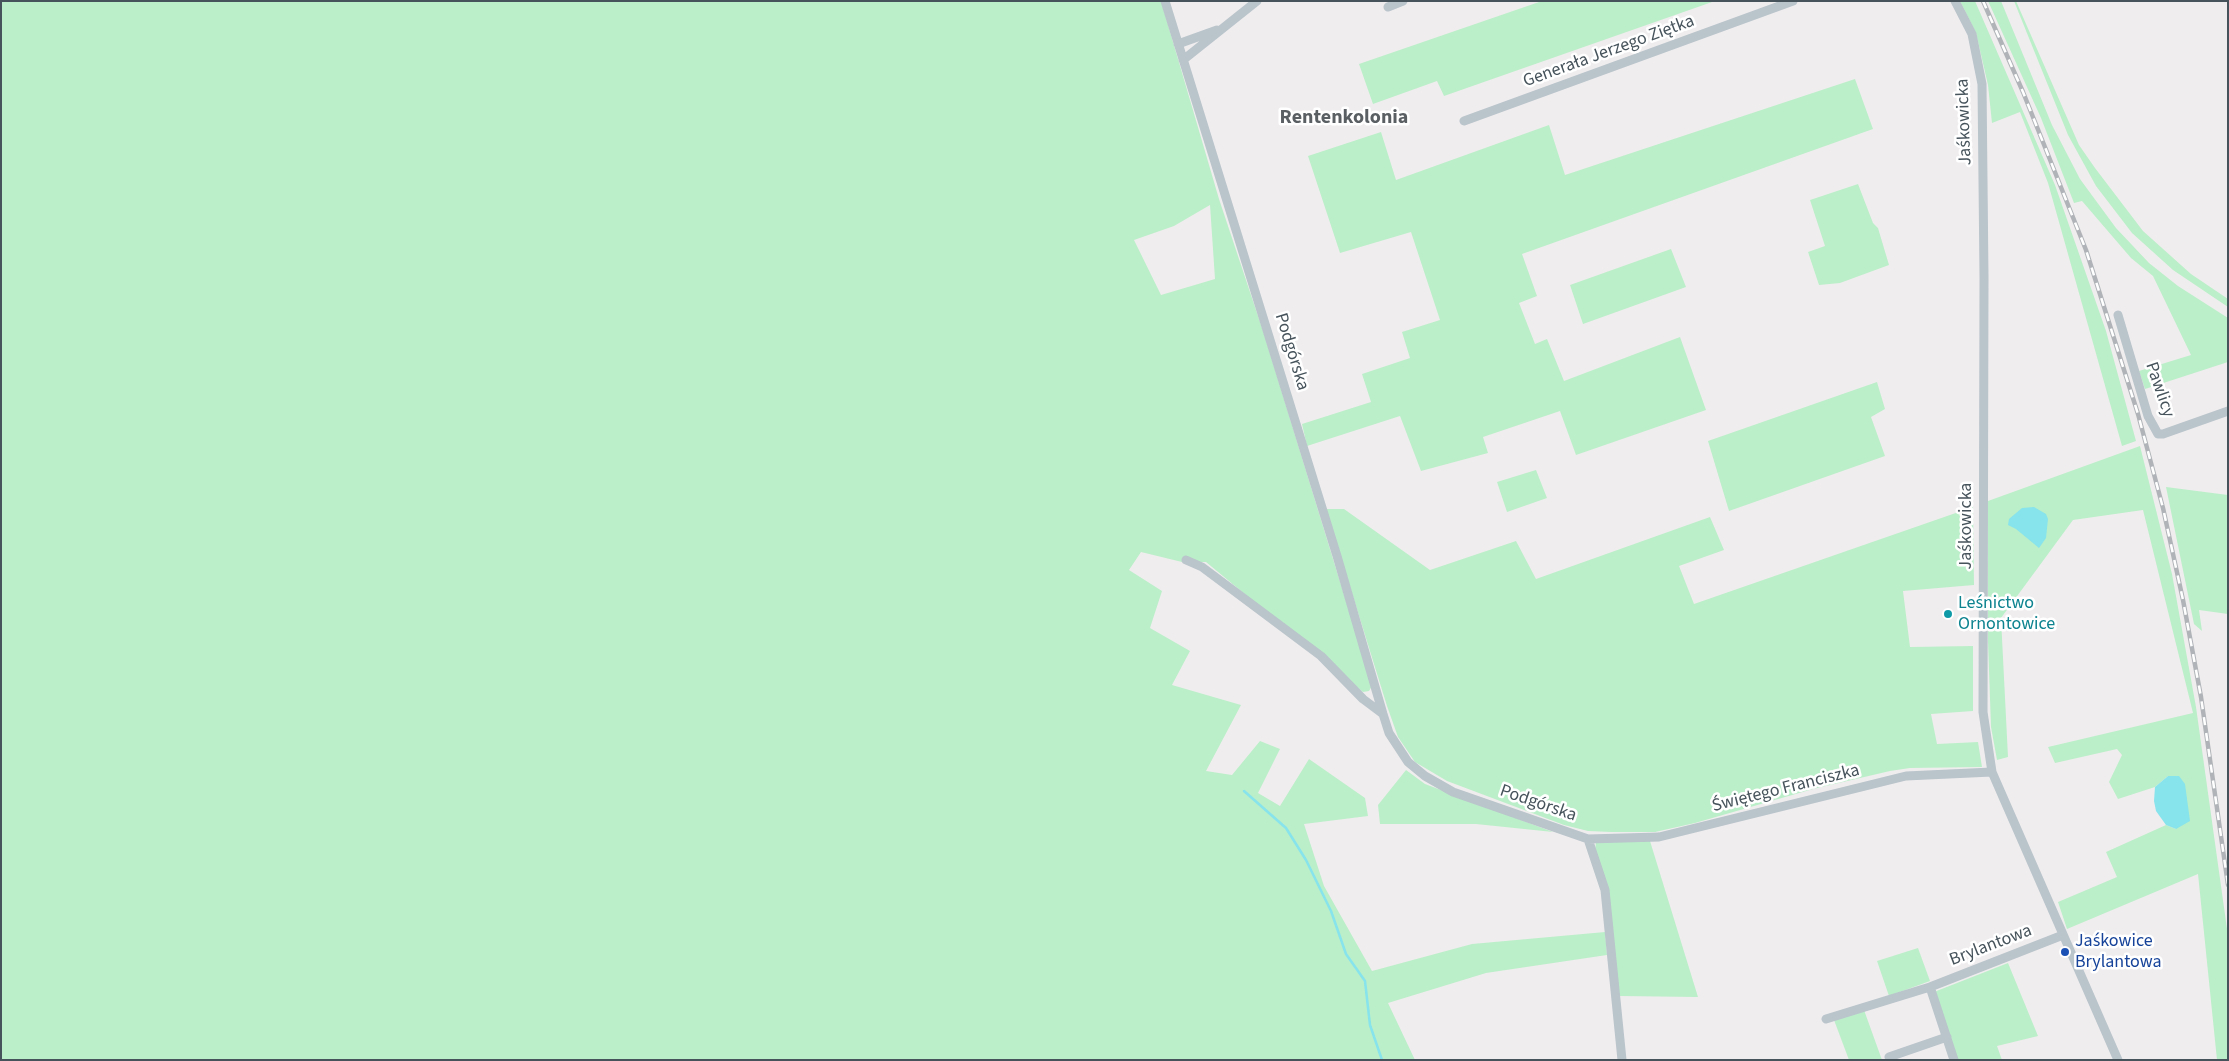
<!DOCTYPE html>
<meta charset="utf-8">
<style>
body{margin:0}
#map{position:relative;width:2229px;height:1061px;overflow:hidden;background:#f0edee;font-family:"Source Sans 3",sans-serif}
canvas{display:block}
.frame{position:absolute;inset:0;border:2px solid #46535b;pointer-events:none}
</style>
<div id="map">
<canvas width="2229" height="1061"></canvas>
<div class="frame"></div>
</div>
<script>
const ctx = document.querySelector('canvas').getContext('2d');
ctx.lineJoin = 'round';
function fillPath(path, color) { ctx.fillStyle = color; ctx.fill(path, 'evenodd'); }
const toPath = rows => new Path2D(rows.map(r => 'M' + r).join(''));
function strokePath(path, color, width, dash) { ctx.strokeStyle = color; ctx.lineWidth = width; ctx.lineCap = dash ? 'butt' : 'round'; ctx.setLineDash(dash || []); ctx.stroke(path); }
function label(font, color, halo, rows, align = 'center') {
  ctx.font = font + ' "Source Sans 3",sans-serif'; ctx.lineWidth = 5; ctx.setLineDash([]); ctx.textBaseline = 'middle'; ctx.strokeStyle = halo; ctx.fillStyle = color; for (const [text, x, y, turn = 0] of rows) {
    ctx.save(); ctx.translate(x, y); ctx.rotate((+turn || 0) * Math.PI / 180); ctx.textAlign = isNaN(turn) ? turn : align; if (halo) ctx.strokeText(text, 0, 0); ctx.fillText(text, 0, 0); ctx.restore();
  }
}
fillPath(toPath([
 [1,1,1161,1,1219,199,1264,334,1372,686,1369,691,1363,692,1206,562,1182,562,1141,552,1129,570,1162,591,1150,628,1190,651,1172,685,1241,705,1206,771,1232,775,1260,741,1280,749,1258,793,1280,806,1309,759,1365,798,1368,816,1304,824,1324,886,1372,971,1472,944,1605,932,1607,955,1486,973,1388,1003,1415,1060,1,1060],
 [1210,205,1215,279,1161,295,1134,240,1174,226],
 [1542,1,1715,1,1444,96,1437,81,1373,104,1359,64],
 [1960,1,1975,1,2055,185,2106,331,2136,441,2122,446,2048,183,2020,112,1992,123,1988,85,1976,33],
 [1988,1,2001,1,2052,125,2080,179,2116,228,2149,263,2178,286,2228,318,2228,362,2145,389,2139,371,2191,355,2153,276,2131,258,2082,201,2074,203,2041,118],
 [2014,1,2016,1,2079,145,2095,168,2143,231,2191,274,2228,299,2228,307,2173,270,2132,233,2096,186,2068,135],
 [1855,79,1873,129,1522,254,1537,296,1519,303,1535,344,1547,339,1564,381,1680,337,1706,410,1576,455,1560,411,1483,437,1488,453,1421,471,1400,416,1307,446,1302,424,1371,402,1362,374,1410,358,1402,332,1440,320,1411,232,1340,253,1308,156,1381,132,1396,180,1549,125,1565,175],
 [1858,184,1873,223,1878,228,1889,265,1840,283,1819,285,1808,252,1825,246,1810,200],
 [1671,249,1686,287,1583,324,1570,285],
 [1877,382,1885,409,1871,417,1885,456,1729,511,1708,441],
 [2140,446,2172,574,2196,707,2228,936,2228,1060,2217,1060,2198,874,2067,929,2058,902,2117,877,2106,852,2166,825,2176,829,2168,776,2155,787,2118,799,2109,782,2122,755,2117,749,2055,763,2048,747,2193,713,2143,510,2073,520,2001,618,2008,757,1997,760,1991,727,1988,642,1988,501],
 [1536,470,1547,498,1507,512,1497,482],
 [2166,487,2228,495,2228,614,2199,610,2202,631,2194,624],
 [1973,507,1974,585,1903,591,1910,647,1973,646,1973,711,1931,714,1937,744,1978,742,1982,767,1910,768,1890,771,1813,789,1695,823,1655,832,1611,832,1588,831,1564,825,1447,781,1415,762,1398,737,1387,706,1326,509,1344,509,1430,570,1516,541,1536,579,1710,517,1724,550,1679,566,1694,604],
 [1406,770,1425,784,1553,832,1476,824,1380,824,1378,805],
 [1650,841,1698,997,1619,996,1608,886,1595,851,1596,842],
 [1918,948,1930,981,1889,996,1877,961],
 [2008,963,2038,1036,1997,1046,2002,1060,1957,1060,1934,992],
 [1864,1010,1882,1060,1849,1060,1834,1020]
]), '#bbefc9');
fillPath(toPath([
 [2034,507,2046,514,2048,519,2046,538,2039,548,2016,529,2008,525,2009,519,2022,508],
 [2168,776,2179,776,2185,784,2190,821,2176,829,2166,825,2156,811,2154,801,2155,787]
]), '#87e3ec');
strokePath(toPath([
 [1244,791,1286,828,1306,860,1331,911,1346,954,1365,981,1370,1025,1382,1060]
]), '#87e3ec', 2.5);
strokePath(toPath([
 [1165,1,1337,556,1383,714,1389,733,1408,762,1425,776,1453,792,1588,839,1659,837,1906,776,1992,772],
 [1955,1,1972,34,1982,84,1984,277,1983,712,1992,772,2118,1060],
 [1388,7,1403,1],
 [1178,44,1217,30],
 [1183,60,1257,1],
 [1464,121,1793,1],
 [2118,315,2148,416,2158,434,2163,434,2228,411],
 [1186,560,1202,567,1321,656,1363,699,1383,714],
 [1588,839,1605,890,1622,1060],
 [1930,987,1954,1060],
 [1826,1019,1930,987,2063,935],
 [1889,1057,1947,1037]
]), '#b9c4cb', 9);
const rail = toPath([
 [1983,1,2023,92,2086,250,2138,414,2163,508,2183,600,2201,697,2228,885]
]);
strokePath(rail, '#b0b4b8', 4.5);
strokePath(rail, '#fff', 2.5, [8]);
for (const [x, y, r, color] of [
 [1948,614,5,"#0f9aa8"],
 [2065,952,5,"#1a4fb4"]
]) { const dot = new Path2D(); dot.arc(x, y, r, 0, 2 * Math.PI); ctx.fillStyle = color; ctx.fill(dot); strokePath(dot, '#fff', 2); }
label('18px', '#46535b', '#fff', [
 ["Generała Jerzego Ziętka",1609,52,-20],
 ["Jaśkowicka",1965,122,-92],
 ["Podgórska",1291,352,73],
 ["Pawlicy",2159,390,71],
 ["Jaśkowicka",1967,526,-90],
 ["Świętego Franciszka",1786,789,-14],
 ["Podgórska",1538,804,19],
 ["Brylantowa",1991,946,-21]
]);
label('18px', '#0d838f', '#fff', [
 ["Leśnictwo",1958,604],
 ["Ornontowice",1958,625]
], 'left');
label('18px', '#164399', '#fff', [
 ["Jaśkowice",2075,942],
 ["Brylantowa",2075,963]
], 'left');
label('bold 20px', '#5a5f63', '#fff', [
 ["Rentenkolonia",1344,119]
]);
</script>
